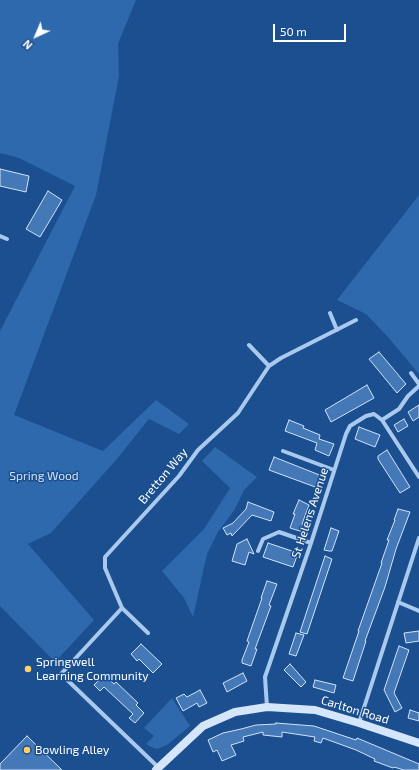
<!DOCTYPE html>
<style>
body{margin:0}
#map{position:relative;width:419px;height:770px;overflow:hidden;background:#1b4f8f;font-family:"Exo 2",sans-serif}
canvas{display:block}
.north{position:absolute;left:16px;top:16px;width:40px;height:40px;-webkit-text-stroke:3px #1b4f8f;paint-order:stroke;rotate:224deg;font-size:11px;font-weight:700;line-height:16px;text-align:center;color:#fff}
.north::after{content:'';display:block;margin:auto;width:14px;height:18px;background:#fff;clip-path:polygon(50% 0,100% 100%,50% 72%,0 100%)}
.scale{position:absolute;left:273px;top:24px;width:73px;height:18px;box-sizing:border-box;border:2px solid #fff;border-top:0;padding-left:5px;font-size:12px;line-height:14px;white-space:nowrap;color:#fff;-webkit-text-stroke:3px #1b4f8f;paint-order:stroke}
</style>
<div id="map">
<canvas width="419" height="770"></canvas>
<div class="north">N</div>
<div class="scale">50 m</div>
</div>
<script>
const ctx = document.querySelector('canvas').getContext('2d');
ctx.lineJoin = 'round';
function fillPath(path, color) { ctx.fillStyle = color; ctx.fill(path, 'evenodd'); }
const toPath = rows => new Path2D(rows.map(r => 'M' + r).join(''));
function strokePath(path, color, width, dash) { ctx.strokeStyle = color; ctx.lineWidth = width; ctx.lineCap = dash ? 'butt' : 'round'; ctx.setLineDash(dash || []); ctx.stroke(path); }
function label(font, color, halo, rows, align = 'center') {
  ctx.font = font + ' "Exo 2",sans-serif'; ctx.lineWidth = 3; ctx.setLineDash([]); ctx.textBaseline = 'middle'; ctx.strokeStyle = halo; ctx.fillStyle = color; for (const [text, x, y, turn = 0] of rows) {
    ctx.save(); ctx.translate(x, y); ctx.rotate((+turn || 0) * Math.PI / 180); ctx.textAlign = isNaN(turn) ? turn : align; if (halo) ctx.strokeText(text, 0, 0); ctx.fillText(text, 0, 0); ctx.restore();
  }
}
fillPath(toPath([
 [0,0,136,0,118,44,119,76,96,195,14,415,103,451,156,400,189,424,179,434,149,419,116,460,51,533,28,544,94,620,55,662,0,606,0,331,75,186,19,158,0,153],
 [419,195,419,374,387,336,366,314,337,300],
 [215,447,257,477,244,490,235,509,218,532,207,554,193,617,184,598,162,571,204,529,230,488,202,461],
 [172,698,190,726,167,745,157,749,153,748,146,744,154,736,144,728]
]), '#2e69ad');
const building = toPath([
 [0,169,29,176,26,192,0,186,0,169],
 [48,191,62,200,40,237,26,229,48,191],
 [379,352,406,384,397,393,369,359,379,352],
 [367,385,374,398,331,422,325,410,367,385],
 [419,405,419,417,413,421,408,412,419,405],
 [404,419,408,426,398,432,394,425,404,419],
 [289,420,304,426,303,428,320,435,319,439,334,444,329,456,315,450,317,443,285,431,289,420],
 [359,427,380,435,375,447,355,439,359,427],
 [387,450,410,487,400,493,378,459,378,456,387,450],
 [274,457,322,476,318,488,269,470,274,457],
 [299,500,309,505,302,524,305,525,303,532,290,528,295,514,293,514,299,500],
 [248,502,274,512,271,521,252,515,232,536,231,533,227,535,223,528,233,523,246,509,248,502],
 [398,509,410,512,396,549,385,587,365,641,366,641,353,681,343,678,359,631,358,631,382,563,381,563,389,540,387,540,395,520,394,520,398,509],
 [331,528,339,531,332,551,329,551,324,550,331,528],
 [247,539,254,554,249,552,245,565,232,561,237,544,247,539],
 [268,543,298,553,293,567,263,557,268,543],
 [325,556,332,559,307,634,300,632,325,556],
 [267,581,277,584,269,605,271,606,255,649,257,649,251,666,242,663,242,660,249,642,247,641,262,598,261,598,267,581],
 [419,631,419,641,406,643,404,633,419,631],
 [296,633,304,635,296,656,289,654,296,633],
 [141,644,162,664,153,673,139,659,137,661,131,654,141,644],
 [399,646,409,650,394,693,402,708,395,712,384,690,399,646],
 [290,664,306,682,301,687,284,670,290,664],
 [243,673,247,681,227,692,223,683,243,673],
 [104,675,114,684,116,682,138,703,136,705,144,713,135,723,129,718,133,714,104,687,100,691,94,685,104,675],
 [315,680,336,685,334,693,313,687,315,680],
 [200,690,207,703,199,707,197,703,183,711,176,698,184,694,187,697,200,690],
 [410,710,419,713,419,721,408,718,410,710],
 [276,723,314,726,356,740,357,738,419,764,419,770,404,770,394,767,393,768,374,761,375,759,356,750,323,738,321,743,314,741,315,737,282,732,282,737,263,735,263,732,243,737,244,741,231,745,236,755,222,761,217,750,213,752,208,740,223,733,241,729,256,725,276,724,276,723],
 [27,736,62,770,0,770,0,764,27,736]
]);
fillPath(building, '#4478b7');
strokePath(building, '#cfe3fa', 1);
strokePath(toPath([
 [0,236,7,239],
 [330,313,337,330],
 [249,345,269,366],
 [411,373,419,384],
 [382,420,399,409,408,396,419,386],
 [283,451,334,470],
 [258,551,263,539,279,532,311,543],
 [398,602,419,611],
 [122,608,148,633],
 [267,707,265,677,311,543,346,434,350,426,366,416,374,414,382,420,419,477],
 [359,723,419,538],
 [159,768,61,674,122,608,105,568,105,557,179,476,198,450,238,413,269,366,281,358,356,320]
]), '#a9c9ee', 4);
strokePath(toPath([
 [156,770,203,726,235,712,267,707,315,710,359,723,419,743]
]), '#d6e6fa', 8);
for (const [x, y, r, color] of [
 [28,669,4,"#ffd166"],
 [27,750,4,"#ffd166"]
]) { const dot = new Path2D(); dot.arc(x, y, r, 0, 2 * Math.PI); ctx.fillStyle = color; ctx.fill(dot); strokePath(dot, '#1b4f8f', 1.5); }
label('12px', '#cfe3fa', '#1b4f8f', [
 ["Spring Wood",44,476]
]);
label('12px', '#fff', '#1b4f8f', [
 ["Bretton Way",163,476,-50],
 ["St Helens Avenue",310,513,-72],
 ["Carlton Road",355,710,17]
]);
label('12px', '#fff', '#1b4f8f', [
 ["Springwell",36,662],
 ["Learning Community",36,676],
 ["Bowling Alley",35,750]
], 'left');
</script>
